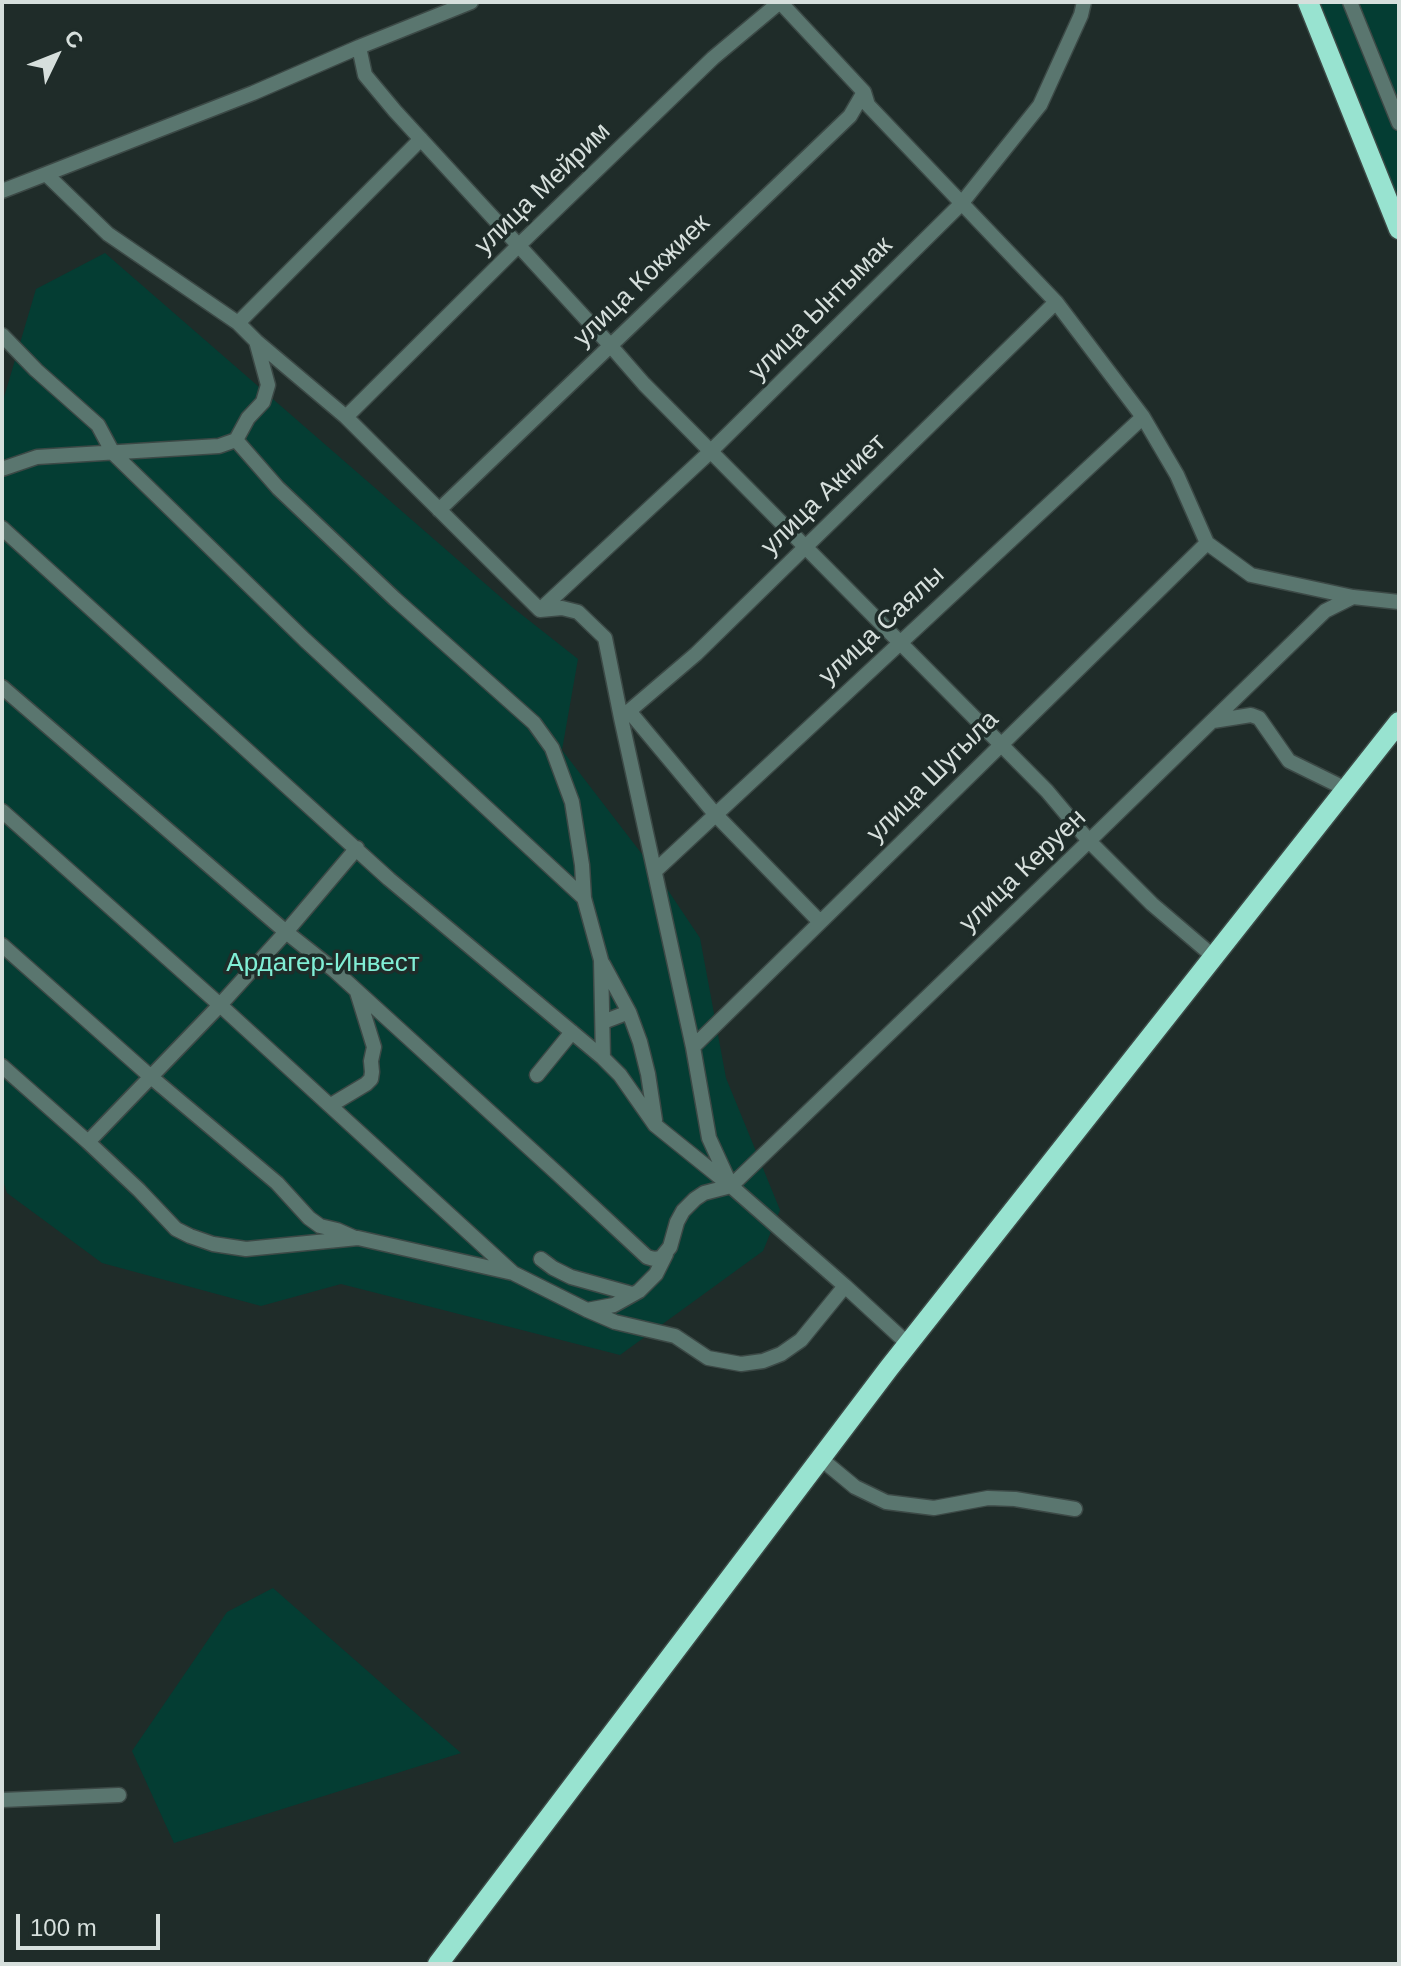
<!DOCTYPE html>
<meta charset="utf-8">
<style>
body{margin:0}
#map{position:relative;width:1401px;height:1966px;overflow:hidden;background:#1f2c29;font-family:Arial,sans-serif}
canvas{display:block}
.frame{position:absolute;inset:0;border:4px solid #d6dfdc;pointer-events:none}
.north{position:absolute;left:16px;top:16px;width:80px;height:80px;-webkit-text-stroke:6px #1f2c29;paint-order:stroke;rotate:47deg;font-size:22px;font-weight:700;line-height:32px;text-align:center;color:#d6dfdc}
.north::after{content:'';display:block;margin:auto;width:28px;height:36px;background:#d6dfdc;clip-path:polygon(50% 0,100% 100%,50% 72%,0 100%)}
.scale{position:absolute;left:16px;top:1914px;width:144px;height:36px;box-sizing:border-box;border:4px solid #d6dfdc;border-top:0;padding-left:10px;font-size:24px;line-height:28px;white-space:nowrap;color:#d6dfdc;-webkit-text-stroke:6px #1f2c29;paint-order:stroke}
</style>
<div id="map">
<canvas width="1401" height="1966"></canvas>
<div class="frame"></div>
<div class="north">С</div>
<div class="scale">100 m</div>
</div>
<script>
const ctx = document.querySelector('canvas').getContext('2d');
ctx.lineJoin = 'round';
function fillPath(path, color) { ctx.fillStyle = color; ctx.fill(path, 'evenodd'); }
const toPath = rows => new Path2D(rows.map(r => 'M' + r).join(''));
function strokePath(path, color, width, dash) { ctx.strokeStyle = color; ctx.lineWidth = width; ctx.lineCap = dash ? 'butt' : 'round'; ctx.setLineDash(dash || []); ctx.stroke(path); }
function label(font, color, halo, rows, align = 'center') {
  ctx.font = font + ' Arial,sans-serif'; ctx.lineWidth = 7; ctx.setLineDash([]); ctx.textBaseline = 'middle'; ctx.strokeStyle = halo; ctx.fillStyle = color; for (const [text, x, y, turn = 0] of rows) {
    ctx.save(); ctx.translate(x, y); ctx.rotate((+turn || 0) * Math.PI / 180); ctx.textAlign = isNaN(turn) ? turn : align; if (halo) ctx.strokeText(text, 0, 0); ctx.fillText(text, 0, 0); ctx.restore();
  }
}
fillPath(toPath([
 [1319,2,1399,2,1399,208],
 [105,253,512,607,578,659,562,750,655,871,700,938,726,1078,780,1210,763,1251,620,1355,341,1284,261,1306,102,1263,7,1193,2,1177,2,404,36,289],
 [273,1588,461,1753,174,1843,132,1751,227,1612]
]), '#043d33');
const minor = toPath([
 [780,2,864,92],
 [1350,2,1399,123],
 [359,47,365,75,395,111,610,345,644,384,1047,791,1089,841,1152,904,1214,957],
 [46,174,253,93,359,47,471,2],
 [2,191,46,174,108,234,238,323,256,341,346,417,540,610,562,608,578,612,605,638,621,718,693,1047,709,1138,731,1186,845,1286,908,1344],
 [238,323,421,139],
 [2,335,36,370,98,425,113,453,305,640,584,898],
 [256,341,268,385,263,402,248,418,236,440,278,488,395,599,534,723,552,748,572,802,582,865,584,898,601,960,603,1058],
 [346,417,518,246,713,58,780,2],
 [2,469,37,457,219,446,236,440],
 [439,510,850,116,864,92,868,105,1056,302,1143,417,1177,475,1207,543,1251,575,1353,597,1399,602],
 [2,528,389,879,603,1058,620,1075,655,1125,727,1183],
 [540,610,710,452,961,204,1040,105,1081,15,1084,2],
 [2,687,286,932,334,970,559,1175,647,1257,654,1259,661,1258,670,1247,677,1222,683,1211,695,1199,704,1193,731,1186,1089,841,1325,611,1353,597],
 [629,711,715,814,820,922],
 [621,718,696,654,1056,302],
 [1213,721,1251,715,1259,718,1289,761,1346,789],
 [2,811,220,1005,513,1273,587,1310,615,1322,675,1336,708,1358,741,1364,763,1361,781,1354,801,1340,845,1286],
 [655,871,1143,417],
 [2,945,151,1077,277,1183,309,1218,320,1226,337,1230,355,1238],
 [603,964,629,1012],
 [603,1022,629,1012,640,1042,648,1074,655,1120],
 [693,1047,1207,543],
 [2,1066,88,1142,139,1190,176,1229,190,1236,213,1244,246,1249,358,1238,513,1273],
 [537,1075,572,1032],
 [331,1105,366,1084,371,1079,372,1072,371,1061,374,1047,357,992],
 [88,1142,220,1005,286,932,357,848],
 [541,1259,553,1268,571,1277,632,1294],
 [587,1310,614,1305,639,1291,656,1274,666,1254],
 [820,1458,855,1487,886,1502,934,1508,988,1498,1015,1499,1075,1509],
 [2,1800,119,1795]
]);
const highway = toPath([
 [1308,2,1399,229],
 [438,1964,889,1368,1399,722]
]);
strokePath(minor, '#3c4946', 17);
strokePath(highway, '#3c4946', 23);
strokePath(minor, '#5a766f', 14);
strokePath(highway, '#98e3d0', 20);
label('26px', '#d6dfdc', '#1f2c29', [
 ["улица Мейрим",543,189,-44],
 ["улица Кокжиек",642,281,-44],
 ["улица Ынтымак",821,309,-45],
 ["улица Акниет",824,495,-44],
 ["улица Саялы",882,626,-43],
 ["улица Шугыла",933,777,-45],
 ["улица Керуен",1023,871,-44]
]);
label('26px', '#80eed5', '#1f2c29', [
 ["Ардагер-Инвест",323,964]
]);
</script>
